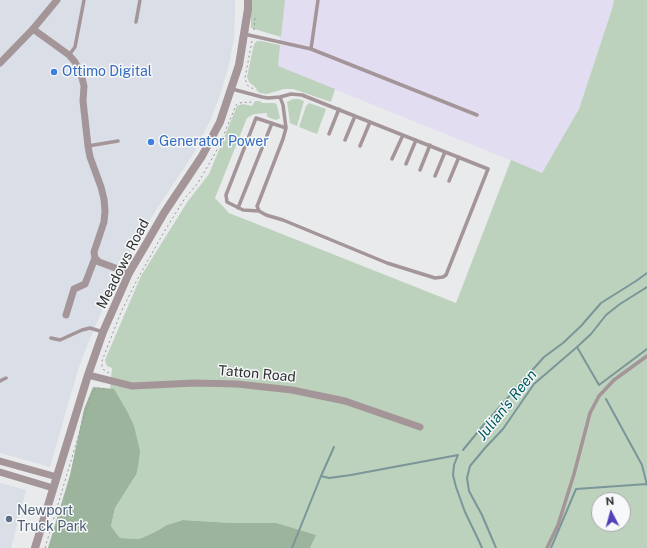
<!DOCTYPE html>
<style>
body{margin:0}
#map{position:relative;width:647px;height:548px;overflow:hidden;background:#e9eaec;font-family:"Public Sans",sans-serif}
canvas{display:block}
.north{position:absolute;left:591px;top:492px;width:40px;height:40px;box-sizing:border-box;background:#f7f8f9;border:1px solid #a7a8a9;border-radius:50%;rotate:354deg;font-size:11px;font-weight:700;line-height:16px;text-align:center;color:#303131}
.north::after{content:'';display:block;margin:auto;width:14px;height:18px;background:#5041b8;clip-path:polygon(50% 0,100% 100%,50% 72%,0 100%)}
</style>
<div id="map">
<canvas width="647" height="548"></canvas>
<div class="north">N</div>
</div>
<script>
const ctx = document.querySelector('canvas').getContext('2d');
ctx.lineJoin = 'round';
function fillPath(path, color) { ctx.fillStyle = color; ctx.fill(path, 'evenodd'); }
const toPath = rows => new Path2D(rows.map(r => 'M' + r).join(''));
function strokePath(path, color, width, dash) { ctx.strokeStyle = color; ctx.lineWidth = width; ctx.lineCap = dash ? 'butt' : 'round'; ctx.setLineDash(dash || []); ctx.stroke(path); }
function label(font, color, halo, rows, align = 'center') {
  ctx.font = font + ' "Public Sans",sans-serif'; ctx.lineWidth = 3; ctx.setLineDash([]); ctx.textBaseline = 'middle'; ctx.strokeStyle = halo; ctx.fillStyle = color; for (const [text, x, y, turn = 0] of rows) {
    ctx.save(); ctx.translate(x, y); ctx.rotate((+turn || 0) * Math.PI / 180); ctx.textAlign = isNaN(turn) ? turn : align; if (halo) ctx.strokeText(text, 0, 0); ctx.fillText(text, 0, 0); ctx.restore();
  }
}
fillPath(toPath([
 [285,0,614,0,612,9,579,109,542,173,277,66]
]), '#e3ddf2');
fillPath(toPath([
 [0,0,235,0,235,11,234,39,229,64,222,89,211,119,194,153,156,210,124,262,112,280,112,287,87,346,78,370,50,467,0,453],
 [0,483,26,490,11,548,0,548]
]), '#dadfe7');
fillPath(toPath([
 [251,0,285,0,281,37,251,28],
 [614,0,647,0,647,548,310,548,315,535,277,523,232,523,183,520,167,525,155,532,139,539,120,538,111,526,115,508,136,475,114,389,110,389,112,368,107,366,105,360,141,276,188,201,209,174,237,106,243,104,252,106,255,101,259,101,263,103,275,103,277,105,280,118,276,120,268,117,267,116,267,113,254,114,247,118,215,198,229,213,456,303,511,160,542,173,579,109,612,9],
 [599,500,623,500,623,524,599,524],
 [257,41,261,41,280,45,278,66,335,89,331,102,293,89,284,89,267,94,260,93,257,91,256,88,249,82,247,77,254,44],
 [293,99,299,99,304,101,297,126,290,123,287,102],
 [309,103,326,109,317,134,299,127,306,106]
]), '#bcd2bc');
fillPath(toPath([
 [93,387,114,389,127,411,134,426,140,451,138,467,136,475,115,508,111,526,120,538,139,539,155,532,167,525,183,520,232,523,277,523,316,535,310,548,48,548,70,475,84,409]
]), '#9cb49b');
strokePath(toPath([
 [577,347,599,385,647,349],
 [606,399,642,465,647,485],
 [463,450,481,428,544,357,563,343,581,326,601,303,636,281,647,273],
 [321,476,329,478,351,475,458,455,454,465,453,475,456,487,465,512,478,539,482,548],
 [292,548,321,476,334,447],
 [496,548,482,515,469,491,467,478,470,466,485,448,503,429,534,384,577,347,591,334,606,315,620,304,647,287],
 [551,548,576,489,647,484]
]), '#7a9699', 2);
strokePath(toPath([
 [254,30,255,18],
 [252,41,245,78,247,85,255,90],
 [109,373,104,370,102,367,102,361,121,312,137,280,164,232,185,198,198,183,213,157,220,144,236,105,240,103,244,102,250,103,251,100],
 [45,548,90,397,94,390,97,388,106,389,106,388]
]), '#969798', 1, [2, 3]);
strokePath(toPath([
 [136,22,140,0],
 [244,34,311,49,477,115],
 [311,49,318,0],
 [69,55,75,47,84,0],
 [232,89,262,97,268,98,280,97,291,94,302,95,488,169,446,275,443,277,435,278,387,263,283,220,266,215,259,211,257,206,258,204,283,139,286,128,283,105,280,97],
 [329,134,339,109],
 [345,140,355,116],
 [88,146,118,141],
 [360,146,370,122],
 [392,159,403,135],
 [406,164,416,140],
 [420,170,430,145],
 [435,176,445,152],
 [449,181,459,157],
 [238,208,272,123],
 [259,211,243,210,227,202,226,195,256,118,286,128],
 [51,338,60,340,82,330,90,328,103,332],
 [0,381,6,378],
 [547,548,558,525,574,474,590,413,599,396,614,380,647,356]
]), '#a49599', 3.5);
strokePath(toPath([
 [33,29,69,55,75,62,81,74,84,86,83,101,88,146,90,157,101,187,104,199,105,211,104,222,94,252,95,258,99,262,129,273],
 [0,63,33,29,57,0],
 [66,315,74,289,85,284,95,258],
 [88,375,132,386,194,383,237,384,292,390,345,401,420,427],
 [0,461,57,477],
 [0,472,53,488]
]), '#a49599', 7);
strokePath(toPath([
 [35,548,88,375,103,332,129,273,145,246,164,213,202,156,220,122,239,65,248,9,248,0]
]), '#a49599', 8);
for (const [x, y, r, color] of [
 [54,72,4,"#3f7fe0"],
 [151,142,4,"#3f7fe0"],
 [9,519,4,"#5c6f8a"]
]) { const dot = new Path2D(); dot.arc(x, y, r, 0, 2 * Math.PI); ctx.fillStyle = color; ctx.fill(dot); strokePath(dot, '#f7f8f9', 1.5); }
label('14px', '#366cbe', '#f7f8f9', [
 ["Ottimo Digital",62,72],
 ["Generator Power",159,142]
], 'left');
label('14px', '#303131', '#f7f8f9', [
 ["Meadows Road",123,264,-63],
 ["Tatton Road",257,374,5]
]);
label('14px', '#4e5e75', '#f7f8f9', [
 ["Newport",17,511],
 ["Truck Park",17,527]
], 'left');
label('italic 15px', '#005b60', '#f7f8f9', [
 ["Julian's Reen",507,405,-51]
]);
</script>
